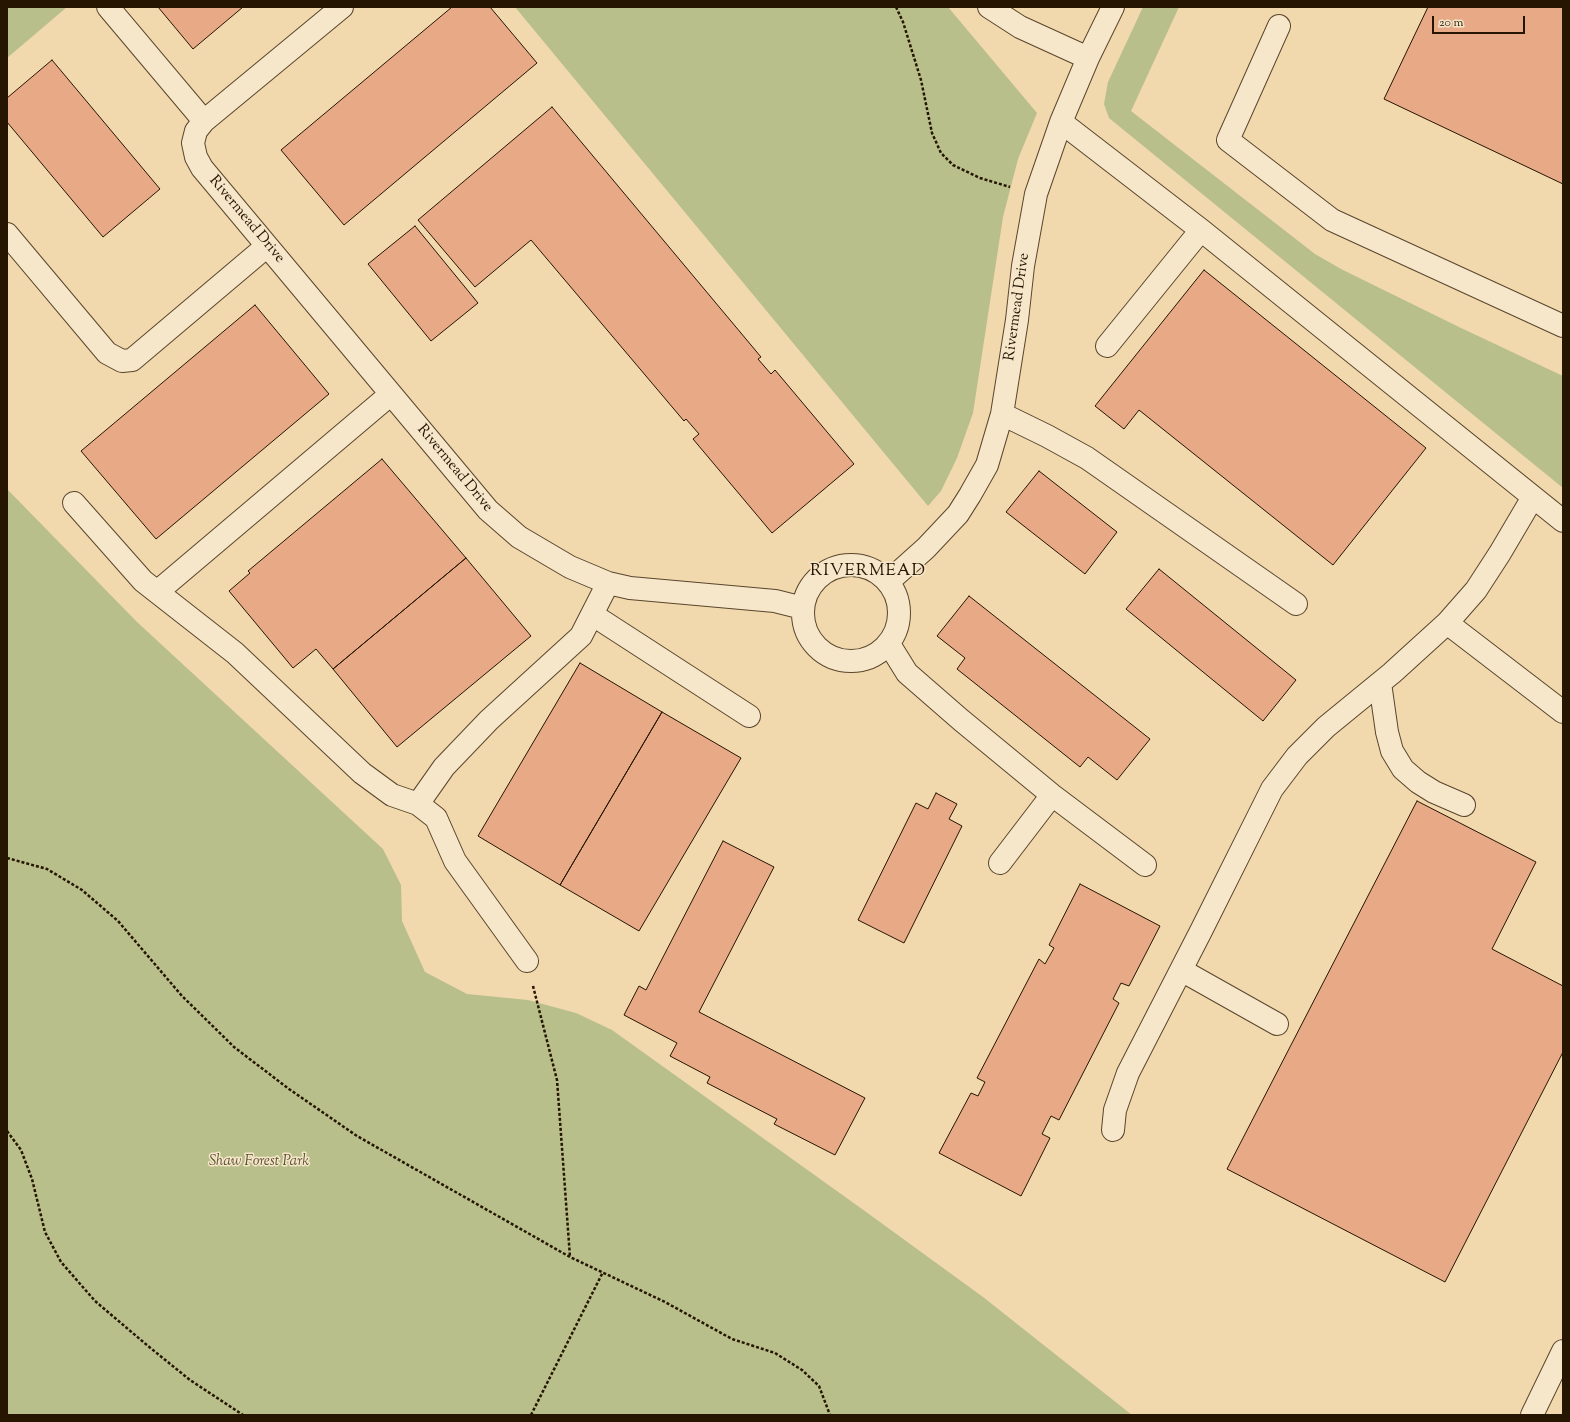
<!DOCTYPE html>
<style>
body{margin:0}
#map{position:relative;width:1570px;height:1422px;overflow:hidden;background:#f1d8ad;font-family:"Sorts Mill Goudy",serif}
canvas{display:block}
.frame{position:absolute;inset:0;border:8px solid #261501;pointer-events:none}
.scale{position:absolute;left:1432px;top:16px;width:93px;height:18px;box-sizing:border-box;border:2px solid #261501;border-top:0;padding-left:5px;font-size:12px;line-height:14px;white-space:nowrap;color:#261501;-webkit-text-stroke:3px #f6e6ca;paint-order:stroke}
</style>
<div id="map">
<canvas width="1570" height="1422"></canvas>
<div class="frame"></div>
<div class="scale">20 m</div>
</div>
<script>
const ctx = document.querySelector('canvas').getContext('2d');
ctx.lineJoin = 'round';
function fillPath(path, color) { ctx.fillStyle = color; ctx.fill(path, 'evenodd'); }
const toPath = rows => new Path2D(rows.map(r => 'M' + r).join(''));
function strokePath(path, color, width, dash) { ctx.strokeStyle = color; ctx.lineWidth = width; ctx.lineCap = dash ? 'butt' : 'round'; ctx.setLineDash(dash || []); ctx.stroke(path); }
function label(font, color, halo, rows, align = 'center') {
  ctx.font = font + ' "Sorts Mill Goudy",serif'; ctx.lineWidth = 3; ctx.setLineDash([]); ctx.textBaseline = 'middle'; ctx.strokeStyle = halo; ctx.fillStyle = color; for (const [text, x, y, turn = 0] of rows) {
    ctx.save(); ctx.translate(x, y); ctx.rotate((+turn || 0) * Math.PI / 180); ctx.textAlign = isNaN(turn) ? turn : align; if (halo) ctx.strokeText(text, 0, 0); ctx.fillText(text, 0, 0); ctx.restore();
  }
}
fillPath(toPath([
 [7,7,67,7,7,58],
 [515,7,948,7,1037,113,1018,159,1003,217,973,413,957,458,941,491,928,506],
 [1143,7,1179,7,1131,111,1315,254,1341,269,1461,328,1563,376,1563,488,1109,118,1104,104,1108,82],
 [7,489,137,622,383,849,401,885,402,921,425,972,467,994,528,1000,576,1013,612,1030,862,1209,983,1297,1132,1415,7,1415]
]), '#b8bf8b');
const building = toPath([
 [158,7,243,7,193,49,158,7],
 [452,7,490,7,537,63,344,225,281,150,452,7],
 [1428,7,1563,7,1563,184,1384,99,1428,7],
 [52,60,160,189,103,237,7,122,7,98,52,60],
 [552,107,761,357,758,359,771,374,775,370,854,464,772,533,693,439,699,434,686,419,684,421,531,240,475,287,418,220,552,107],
 [415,226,478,303,431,341,368,264,415,226],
 [1204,270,1426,448,1333,565,1139,410,1124,429,1095,406,1204,270],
 [255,305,329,394,156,539,81,451,255,305],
 [382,459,466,558,333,669,316,649,293,668,229,591,250,573,248,571,382,459],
 [1039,471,1117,532,1085,574,1006,512,1039,471],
 [466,558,531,636,397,747,333,669,466,558],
 [1159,569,1296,680,1263,721,1126,609,1159,569],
 [969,596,1150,739,1117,780,1088,757,1080,767,957,669,965,658,937,636,969,596],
 [580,663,662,712,560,885,478,836,580,663],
 [662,712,741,758,639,931,560,885,662,712],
 [936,793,957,804,949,819,962,826,904,943,858,920,916,803,928,809,936,793],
 [1417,801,1536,862,1492,949,1563,986,1563,1052,1445,1282,1227,1169,1417,801],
 [723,841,774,867,699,1012,865,1098,835,1155,774,1124,777,1119,707,1083,710,1077,670,1056,677,1043,624,1015,639,986,646,990,723,841],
 [1080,884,1160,926,1129,986,1121,983,1113,999,1119,1003,1059,1120,1051,1116,1042,1134,1050,1138,1021,1196,939,1153,971,1093,978,1096,985,1082,977,1078,1039,959,1045,964,1054,948,1049,945,1080,884]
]);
fillPath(building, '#e7a986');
strokePath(building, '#261501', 1);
const minor = toPath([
 [108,7,204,121],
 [342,7,204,121,196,131,193,143,196,157,202,168,488,510,519,537,570,567,608,583,630,588,775,601,803,608],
 [989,7,1020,27,1088,58],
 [1279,26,1228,140,1332,220,1563,326],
 [1061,122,1201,230,1563,521],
 [7,234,107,353,122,361,132,360,267,246],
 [1107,346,1201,230],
 [1002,414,1047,436,1087,458,1296,604],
 [74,503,143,581,235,653,362,773,392,795,418,804,436,818,455,861,527,961],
 '803 613a48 48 0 1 1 96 0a48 48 0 1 1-96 0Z',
 [888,582,926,548,958,514,970,495,987,465,1002,414,1017,320,1023,266,1036,194,1061,122,1088,58,1113,7],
 [157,592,391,394],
 [593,615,749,716],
 [1447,623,1563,712],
 [889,644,907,673,961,720,1052,795,1145,865],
 [1380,683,1387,732,1392,751,1403,769,1418,782,1434,792,1464,805],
 [418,804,444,767,489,720,581,636,608,583],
 [1000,863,1052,795],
 [1181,970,1277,1024],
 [1113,1130,1115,1110,1128,1073,1201,931,1272,789,1297,756,1326,727,1392,673,1447,623,1476,590,1500,553,1533,497],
 [1532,1415,1563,1351]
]);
strokePath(minor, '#59462c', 24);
strokePath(toPath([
 [896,7,903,22,921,80,932,133,941,153,953,165,980,178,1010,187],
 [7,858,47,869,82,890,118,921,182,996,234,1047,289,1089,357,1136,570,1257,665,1302,732,1339,775,1353,802,1370,819,1386,830,1415],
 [533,986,557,1080,570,1257],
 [7,1131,21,1150,32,1179,45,1232,61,1262,95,1301,148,1346,190,1380,243,1415],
 [531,1415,603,1272]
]), '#261501', 2.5, [3, 2]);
strokePath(minor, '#f6e6ca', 22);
label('15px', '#261501', '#f6e6ca', [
 ["Rivermead Drive",246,220,50],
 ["Rivermead Drive",1018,307,-82],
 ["Rivermead Drive",454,469,50]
]);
label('italic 15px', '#595031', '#f6e6ca', [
 ["Shaw Forest Park",259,1162]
]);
ctx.letterSpacing = '1px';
label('17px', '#261501', '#f6e6ca', [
 ["RIVERMEAD",868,572]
]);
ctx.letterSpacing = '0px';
</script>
